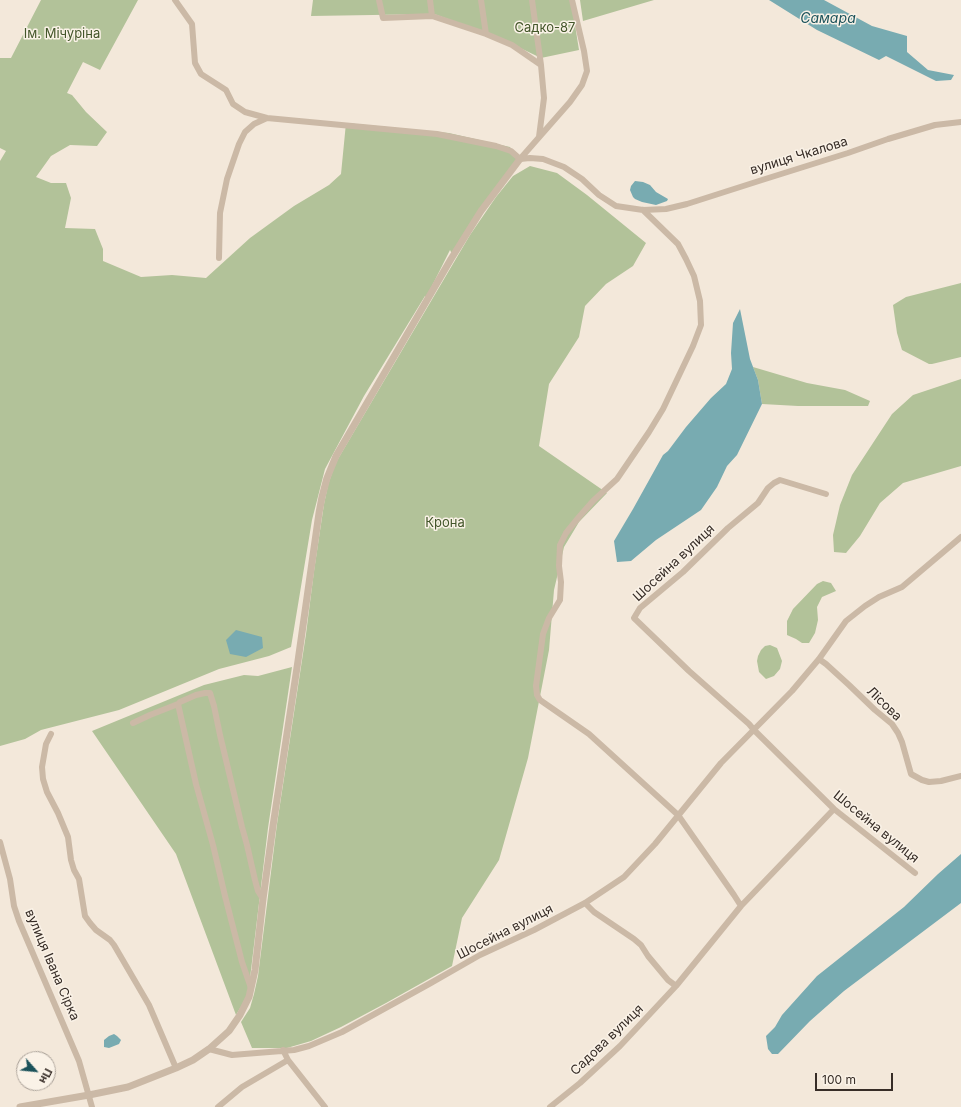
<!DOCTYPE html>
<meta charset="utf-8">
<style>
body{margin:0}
#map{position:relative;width:961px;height:1107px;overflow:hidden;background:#f3e8da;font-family:Inter,sans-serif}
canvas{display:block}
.north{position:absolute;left:16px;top:1051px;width:40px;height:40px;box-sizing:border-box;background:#faf2e7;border:1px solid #aca39a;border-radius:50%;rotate:117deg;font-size:11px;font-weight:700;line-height:16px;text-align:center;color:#372d27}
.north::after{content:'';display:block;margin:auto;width:14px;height:18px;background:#1b525a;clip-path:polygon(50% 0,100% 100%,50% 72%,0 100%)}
.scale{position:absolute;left:815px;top:1073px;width:78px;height:18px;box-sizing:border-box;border:2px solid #372d27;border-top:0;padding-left:5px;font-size:12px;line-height:14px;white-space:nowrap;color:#372d27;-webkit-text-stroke:3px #faf2e7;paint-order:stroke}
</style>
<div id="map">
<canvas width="961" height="1107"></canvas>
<div class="north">Пн</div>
<div class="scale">100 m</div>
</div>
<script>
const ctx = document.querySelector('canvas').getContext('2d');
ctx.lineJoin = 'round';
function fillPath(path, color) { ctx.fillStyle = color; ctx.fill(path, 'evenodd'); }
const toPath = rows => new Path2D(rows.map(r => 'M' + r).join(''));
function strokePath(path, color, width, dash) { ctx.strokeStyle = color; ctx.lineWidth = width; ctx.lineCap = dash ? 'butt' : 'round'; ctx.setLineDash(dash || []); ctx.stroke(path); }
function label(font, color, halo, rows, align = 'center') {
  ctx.font = font + ' Inter,sans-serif'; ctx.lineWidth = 3; ctx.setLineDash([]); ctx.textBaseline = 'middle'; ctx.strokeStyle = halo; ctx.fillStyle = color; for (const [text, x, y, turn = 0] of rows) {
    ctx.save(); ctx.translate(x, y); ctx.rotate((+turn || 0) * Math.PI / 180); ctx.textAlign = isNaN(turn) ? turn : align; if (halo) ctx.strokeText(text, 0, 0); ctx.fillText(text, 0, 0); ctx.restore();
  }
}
fillPath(toPath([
 [41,0,138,0,100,70,83,62,67,93,72,95,86,112,107,132,97,146,70,145,51,156,36,177,51,183,66,183,71,198,65,228,95,229,103,249,103,261,141,277,172,275,206,278,250,238,294,206,329,185,341,174,346,123,449,133,510,147,517,159,452,254,450,250,426,298,425,296,364,396,325,469,312,520,291,647,269,656,219,669,119,710,41,730,25,739,0,746,0,161,6,151,0,148,0,58,11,58],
 [313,0,571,0,579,50,541,58,493,35,434,14,311,16],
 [580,0,654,0,583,21],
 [530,166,557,173,587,195,646,243,633,266,606,284,585,306,579,337,549,384,539,446,607,493,579,522,564,547,554,590,549,650,528,758,499,860,462,918,452,966,386,1003,341,1027,311,1041,287,1048,252,1048,241,1022,250,1008,254,994,258,976,277,824,306,634,314,571,324,504,328,485,335,464,470,235,496,197,513,176],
 [961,283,961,357,932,364,929,364,902,350,897,333,893,305,906,297],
 [753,367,807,383,845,390,870,401,868,406,798,406,762,404,758,380],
 [961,379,961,466,903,483,880,503,860,536,846,553,834,552,833,535,840,505,852,475,892,414,913,395],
 [823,581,831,583,836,591,822,597,817,607,818,620,815,633,809,643,802,643,796,639,787,635,787,621,793,609,817,584],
 [770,645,777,648,782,661,780,669,774,676,766,679,759,672,757,661,758,656,761,650,765,646],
 [292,667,268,828,248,995,236,1015,176,854,92,731,204,685,244,675,258,676]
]), '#b2c299');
fillPath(toPath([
 [769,0,824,0,872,26,907,36,907,52,928,70,954,75,951,80,936,81,886,56,879,60,817,30],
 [635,181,643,182,650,185,656,192,668,199,667,201,656,205,642,202,635,199,633,197,630,190,631,186],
 [740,309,750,359,758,380,762,404,737,455,727,466,717,487,701,510,656,540,631,561,617,562,614,541,633,509,663,455,668,451,686,427,711,398,726,384,732,369,731,353,733,323],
 [236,630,262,637,263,648,246,657,230,654,226,640],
 [961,854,961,903,844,991,810,1021,778,1054,772,1054,768,1049,766,1036,775,1027,782,1015,817,976,904,907,938,874],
 [114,1034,117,1036,121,1040,119,1044,109,1048,104,1047,104,1040,109,1036]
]), '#78abb1');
strokePath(toPath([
 [175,0,192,24,195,63,201,74,226,90,233,104,245,112,267,118,437,134,496,146,511,151,520,159],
 [379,0,383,18,432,16],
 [430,0,432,16,486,34],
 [481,0,486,34,512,45,541,65,544,98,539,137],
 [532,0,541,65],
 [520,159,530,158,543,159,564,167,582,179,599,195,616,206,643,210,666,209,687,204,762,180,848,153,888,139,935,125,961,122],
 [520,159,570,102,582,85,587,71,584,51,572,0],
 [643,210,678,244,686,259,694,276,700,301,701,325,693,346,663,409,649,432,617,479,593,501,579,517,566,533,560,545,559,566,561,582,560,600,549,618,543,634,536,686,537,695,540,700,589,734,678,815,734,895,741,906],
 [219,258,220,213,227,179,239,144,245,132,254,124,267,118],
 [826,494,780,480,774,483,768,488,758,503,728,528,683,572,640,608,634,618,689,671,749,724,754,730,834,809,915,873],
 [819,659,826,664,849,685,875,710,892,724,898,733,902,742,911,774,922,780,929,782,941,781,961,776],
 [178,704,196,784,213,845,225,896,242,962,251,988],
 [133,723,150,715,178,704,180,702,196,695,205,693,210,693,214,706,220,735,242,827,247,845,255,880,258,891,263,899],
 [51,734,46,744,42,767,43,779,47,792,58,813,68,837,71,860,74,870,79,879,85,916,90,923,96,930,110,940,114,945,149,1005,176,1068],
 [0,842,10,879,14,906,19,921,79,1061,92,1107],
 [585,903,594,912,634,939,641,945,648,956,668,980,676,986],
 [209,1049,232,1055,294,1050,309,1046,342,1032,429,984,480,955,534,930,585,903,624,877,655,844,721,763,792,691,819,659,846,621,865,606,879,597,902,587,961,537],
 [283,1050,288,1060,325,1107],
 [218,1107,242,1087,288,1060],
 [550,1107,580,1083,620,1046,676,986,741,906,834,809]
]), '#cbb9a6', 6);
strokePath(toPath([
 [20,1107,89,1095,128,1087,176,1068,193,1060,209,1049,229,1031,240,1015,249,997,255,970,263,899,273,826,298,661,319,513,322,497,327,478,336,456,451,259,481,211,520,159]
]), '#cbb9a6', 7);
label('13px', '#43562a', '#faf2e7', [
 ["Садко-87",545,28],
 ["Ім. Мічуріна",62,34],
 ["Крона",445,523]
]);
label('13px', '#372d27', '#faf2e7', [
 ["вулиця Чкалова",799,156,-17],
 ["Шосейна вулиця",674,563,-43],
 ["Лісова",884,704,44],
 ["Шосейна вулиця",876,827,39],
 ["Шосейна вулиця",505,932,-27],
 ["вулиця Івана Сірка",52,965,67],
 ["Садова вулиця",607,1040,-44]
]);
label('italic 14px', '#1b525a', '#faf2e7', [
 ["Самара",828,19]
]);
</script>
